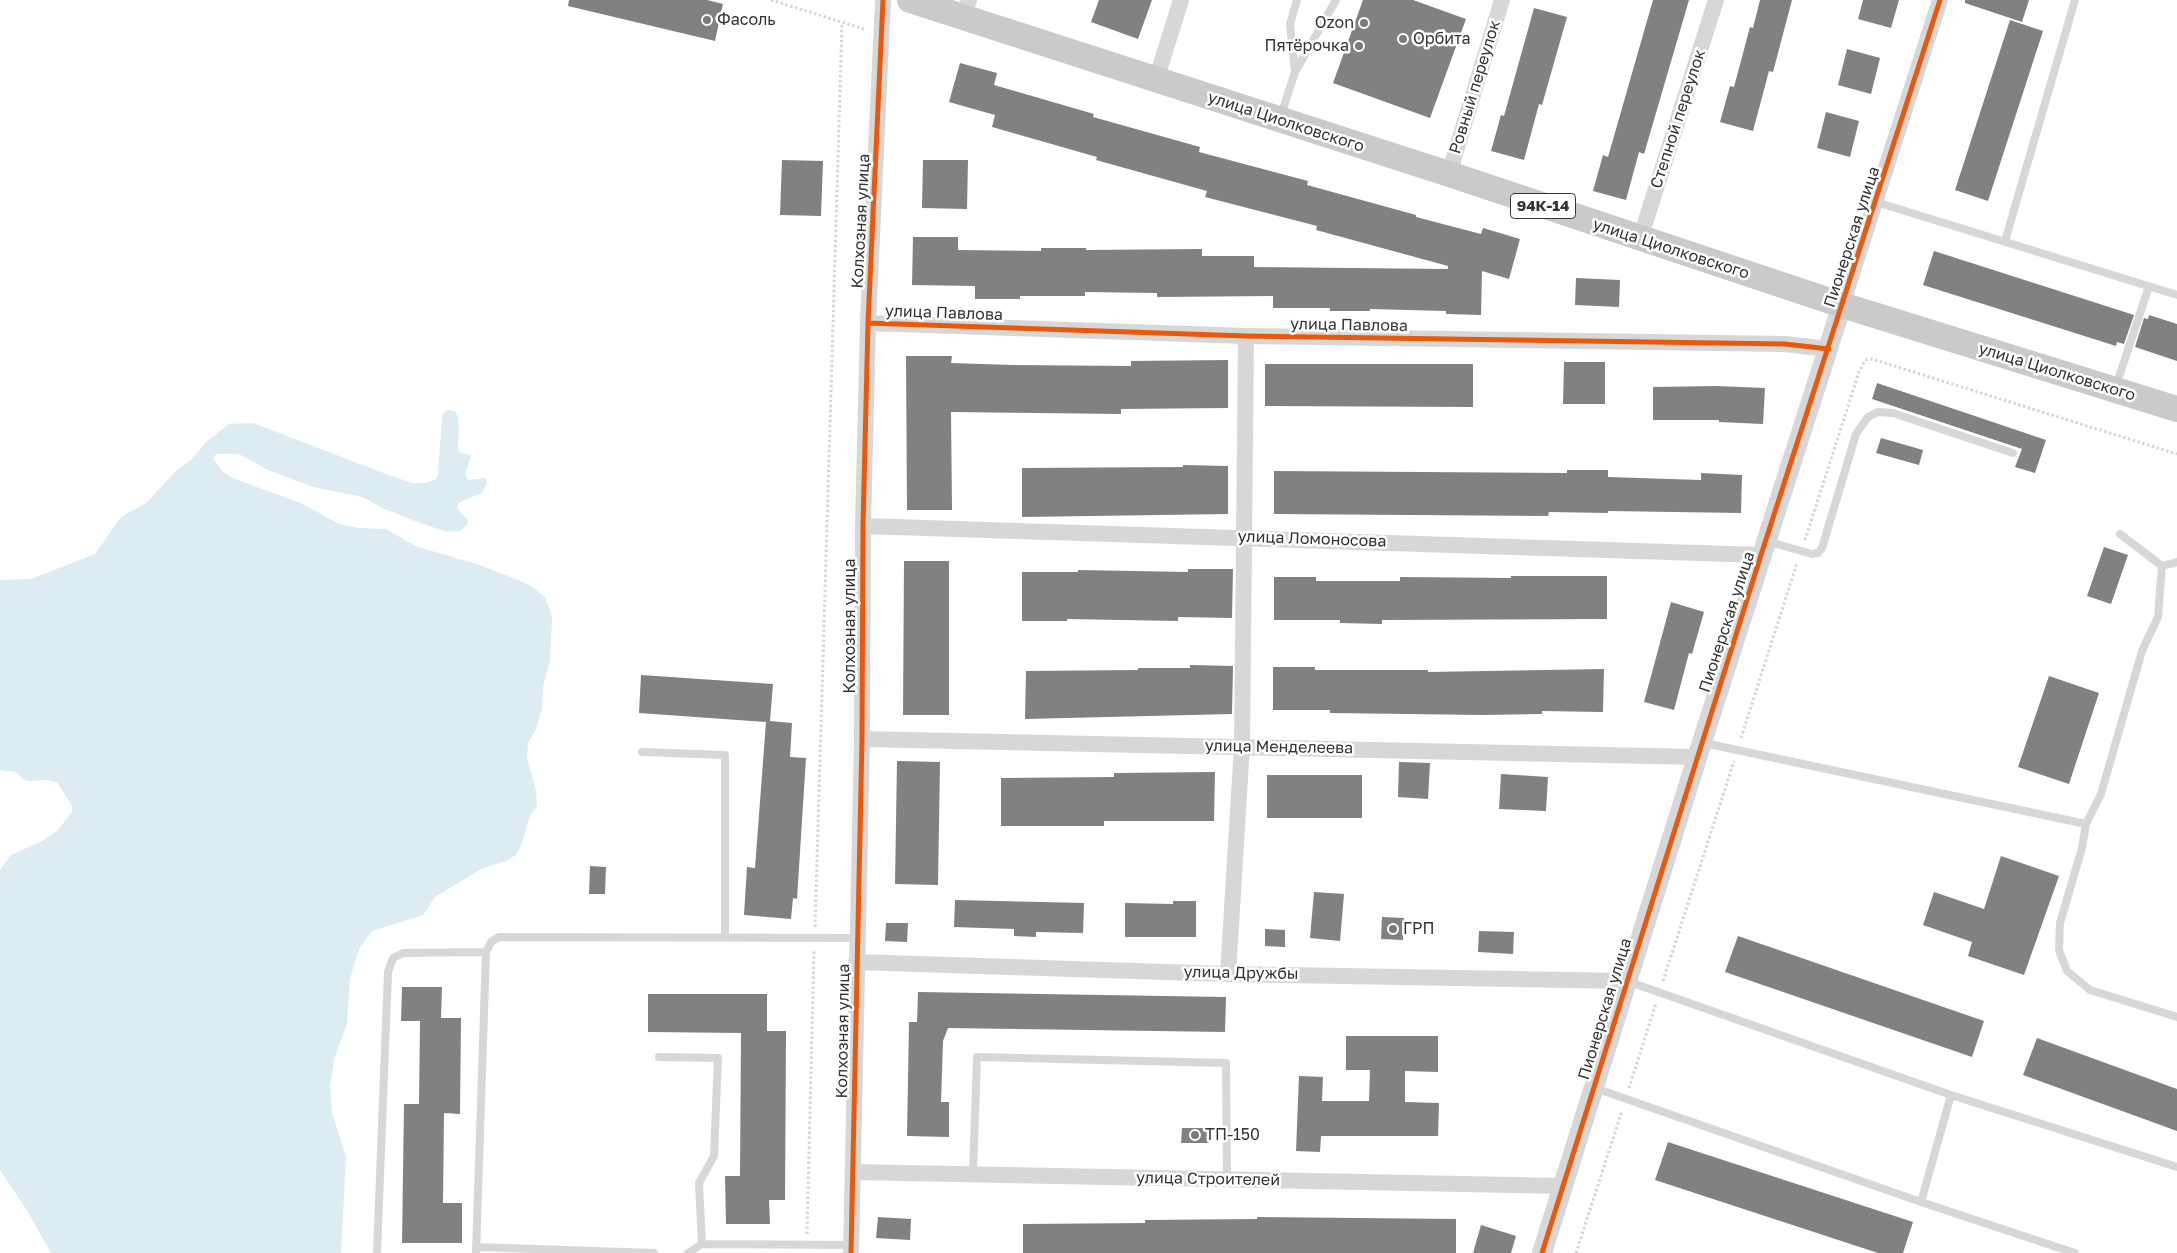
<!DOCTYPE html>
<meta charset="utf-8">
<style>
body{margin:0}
canvas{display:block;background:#fff}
</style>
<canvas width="2177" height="1253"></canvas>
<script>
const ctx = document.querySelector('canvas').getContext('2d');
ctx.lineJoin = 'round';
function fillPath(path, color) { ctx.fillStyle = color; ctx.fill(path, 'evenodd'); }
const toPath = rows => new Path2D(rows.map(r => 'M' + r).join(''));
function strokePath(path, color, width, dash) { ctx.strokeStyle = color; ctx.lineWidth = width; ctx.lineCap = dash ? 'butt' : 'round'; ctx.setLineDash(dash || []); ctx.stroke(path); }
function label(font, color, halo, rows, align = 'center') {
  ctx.font = font + ' "Golos Text",sans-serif'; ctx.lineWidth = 5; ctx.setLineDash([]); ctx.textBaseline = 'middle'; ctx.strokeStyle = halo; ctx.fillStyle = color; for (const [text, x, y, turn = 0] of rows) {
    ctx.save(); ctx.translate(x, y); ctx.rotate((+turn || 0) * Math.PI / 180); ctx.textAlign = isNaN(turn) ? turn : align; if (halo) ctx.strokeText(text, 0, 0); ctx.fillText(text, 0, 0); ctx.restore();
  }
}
fillPath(toPath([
 [449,410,455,411,458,416,459,426,458,448,460,453,471,455,465,475,468,480,486,478,487,483,482,493,458,503,457,508,468,520,467,525,459,531,447,532,415,521,382,508,363,497,313,487,268,470,239,454,216,454,213,458,222,471,232,478,301,503,339,524,358,528,386,529,415,546,480,565,528,584,545,597,552,616,550,660,543,687,542,708,536,729,528,743,527,758,536,790,537,807,530,815,521,846,516,855,506,861,481,869,435,897,423,915,372,931,360,947,356,958,350,979,347,1024,334,1059,330,1086,332,1113,346,1156,341,1253,51,1253,26,1209,0,1170,0,870,11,855,42,841,57,831,72,812,72,806,57,782,46,780,29,781,24,780,16,772,0,770,0,580,31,579,95,554,121,517,146,503,177,470,191,460,206,442,229,424,253,423,386,474,412,483,424,483,435,480,438,475,442,418,444,412]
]), '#ddebf3');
fillPath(toPath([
 [569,0,707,0,723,4,715,41,568,6],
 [1099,0,1152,0,1138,39,1091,22],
 [1363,0,1413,0,1466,19,1430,118,1333,83],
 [1653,0,1689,0,1644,154,1639,152,1626,200,1593,191,1603,155,1608,157],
 [1760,0,1792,0,1773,72,1769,71,1753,131,1720,122,1730,86,1734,87,1750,27,1753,28],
 [1863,0,1899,0,1891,28,1858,19],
 [1965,0,2029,0,2022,22,1965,3],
 [1534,8,1567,17,1542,105,1539,104,1524,160,1491,151,1501,115,1504,116],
 [2010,20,2043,31,1988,201,1955,190],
 [1847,49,1880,58,1871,94,1838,85],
 [960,63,997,73,994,85,1094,114,1093,117,1200,147,1199,152,1308,181,1307,185,1416,215,1416,217,1481,234,1483,228,1520,239,1509,279,1482,271,1481,315,1446,314,1446,311,1370,309,1370,311,1330,311,1330,308,1273,308,1273,296,1157,297,1157,293,1085,292,1085,296,1020,296,1020,299,975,299,975,286,912,285,913,237,958,237,958,250,1041,251,1041,248,1086,248,1086,250,1202,249,1202,256,1254,256,1254,267,1448,269,1448,266,1316,230,1317,226,1205,197,1207,191,1096,160,1097,157,992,127,995,115,949,102],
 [1826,112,1859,121,1850,157,1817,148],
 [782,160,823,161,821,216,780,215],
 [923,160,968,160,967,209,922,208],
 [1934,251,2134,315,2124,344,2117,342,2116,346,1923,285],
 [1576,278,1620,280,1619,307,1575,305],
 [2149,315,2177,324,2177,361,2135,347,2144,318,2148,319],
 [906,356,952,356,951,363,1012,365,1131,366,1131,361,1228,360,1228,408,1121,409,1121,414,951,412,952,510,907,510],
 [1564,362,1605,362,1605,404,1563,404],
 [1265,364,1473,364,1473,407,1265,406],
 [1877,383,2046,440,2035,473,2015,467,2022,449,1872,399],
 [1716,386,1765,388,1763,424,1719,422,1719,420,1653,420,1653,387],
 [1881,438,1923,450,1919,465,1876,453],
 [1183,465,1228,466,1228,514,1022,517,1022,468,1183,467],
 [1567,470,1608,470,1608,477,1701,480,1701,473,1742,475,1741,513,1608,511,1608,513,1549,512,1548,516,1274,514,1274,471,1567,473],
 [2104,547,2128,555,2111,604,2087,596],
 [904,561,949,561,949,715,903,715],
 [1188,569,1233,569,1232,618,1178,617,1178,621,1067,619,1067,621,1022,621,1022,572,1078,572,1078,570,1188,572],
 [1511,576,1607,576,1607,619,1382,620,1382,624,1340,623,1340,620,1274,620,1274,577,1316,577,1316,581,1400,581,1400,577,1511,578],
 [1671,602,1704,612,1692,654,1689,653,1674,710,1644,702],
 [1190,665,1233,666,1232,714,1025,719,1026,671,1138,670,1138,668,1190,668],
 [1273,667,1315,667,1315,670,1428,670,1428,672,1604,669,1603,712,1542,711,1542,714,1483,715,1330,713,1330,710,1273,710],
 [641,675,773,684,770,721,792,723,790,757,806,758,797,899,793,898,791,919,744,915,747,867,755,868,766,722,639,713],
 [2049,676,2099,693,2069,784,2018,767],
 [897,761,940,762,938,885,895,884],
 [1399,762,1430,763,1428,799,1398,797],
 [1215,772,1214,821,1104,821,1104,826,1001,826,1001,778,1114,777,1114,773],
 [1501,774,1548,777,1546,811,1499,809],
 [1267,775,1362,775,1362,818,1267,818],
 [2001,856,2059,876,2024,975,1968,956,1972,942,1923,925,1934,892,1984,909],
 [590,866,606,867,605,894,589,894],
 [1314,892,1344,894,1340,941,1310,938],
 [955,900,1084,903,1083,933,1036,932,1036,937,1014,936,1014,929,954,927],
 [1173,901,1196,901,1196,937,1125,937,1125,903,1173,904],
 [1382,917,1404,918,1403,940,1381,939],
 [886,923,908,923,907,942,885,941],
 [1265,929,1285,930,1285,947,1265,946],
 [1479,931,1514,932,1513,954,1478,952],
 [1738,936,1984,1021,1972,1057,1725,972],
 [402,987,442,987,441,1018,461,1018,460,1114,444,1113,443,1203,462,1203,462,1243,402,1243,404,1104,419,1104,420,1021,401,1021],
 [918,992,1226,997,1225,1032,948,1028,943,1041,941,1102,949,1102,949,1137,907,1136,909,1022,917,1022],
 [648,994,767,994,767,1031,786,1031,785,1200,769,1200,770,1224,726,1224,725,1176,740,1176,741,1033,648,1032],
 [1346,1036,1438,1036,1438,1072,1405,1071,1405,1102,1439,1103,1438,1136,1321,1136,1320,1152,1296,1151,1299,1076,1323,1077,1322,1101,1369,1101,1370,1070,1346,1070],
 [2037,1038,2177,1089,2177,1131,2023,1075],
 [1182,1128,1209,1128,1209,1143,1181,1143],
 [1668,1142,1913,1222,1903,1253,1878,1253,1655,1180],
 [878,1217,911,1219,910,1240,876,1238],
 [1257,1217,1456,1219,1456,1253,1023,1253,1023,1224,1145,1223,1145,1220,1257,1219],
 [1481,1225,1516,1236,1511,1253,1473,1253]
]), '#818181');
strokePath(toPath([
 [771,0,864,29],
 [1805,540,1859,372,1865,360,1872,359,2177,454],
 [1741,738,1797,563],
 [815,927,842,23],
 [1663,981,1734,761],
 [1629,1088,1656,1003],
 [807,1234,814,950],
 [1576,1253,1622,1111]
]), '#d6d6d6', 3, [2.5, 2.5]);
strokePath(toPath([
 [1295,72,1290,24,1297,0],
 [1281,115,1295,72,1336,0],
 [1876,202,2177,295],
 [2005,241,2075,0],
 [2116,386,2149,286],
 [2120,534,2162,566],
 [1766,541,1812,554,1818,553,1822,548,1856,434,1868,417,1878,412,1893,413,2013,453],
 [2177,562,2162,566,2158,617,2142,651,2101,794,2086,824,2082,848,2060,923,2059,950,2067,971,2090,990,2177,1017],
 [1704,743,2086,824],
 [642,752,725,755,725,937],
 [1627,981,1951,1095,2177,1167],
 [659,1057,718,1058,714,1156,699,1183,702,1244],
 [1595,1088,1921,1202,2075,1253],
 [973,1174,977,1057,1226,1063,1227,1179],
 [1921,1202,1951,1095],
 [476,1247,654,1253],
 [377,1253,388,972,393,958,403,953,486,952],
 [476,1253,486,952,491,942,499,937,857,938],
 [688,1253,702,1244,851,1245]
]), '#d7d7d7', 8);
strokePath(toPath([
 [963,18,969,0],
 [1156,80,1181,0],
 [1449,174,1502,0],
 [1640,239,1716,0],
 [1842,305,1940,0],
 [868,323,1246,336,1785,344,1829,349],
 [863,526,1761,555],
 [862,739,1697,757],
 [856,962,1228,974,1627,981],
 [1228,974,1242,746,1246,336],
 [853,1172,1564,1186],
 [851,1253,862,739,863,526,868,323,883,0]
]), '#d7d7d7', 16);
strokePath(toPath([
 [1542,1253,1702,742,1842,305]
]), '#d7d7d7', 20);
strokePath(toPath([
 [910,0,1449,174,1842,305,2177,409]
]), '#cacaca', 26);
strokePath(toPath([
 [868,323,1246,336,1785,344,1829,349],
 [851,1253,862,739,863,526,868,323,883,0],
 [1542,1253,1761,555,1940,0]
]), '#e8590c', 5);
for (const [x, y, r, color] of [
 [707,20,5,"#7a7a7a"],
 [1364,23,5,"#7a7a7a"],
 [1403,39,5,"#7a7a7a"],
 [1359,46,5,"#7a7a7a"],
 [1393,929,5,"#7a7a7a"],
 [1195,1135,5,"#7a7a7a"]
]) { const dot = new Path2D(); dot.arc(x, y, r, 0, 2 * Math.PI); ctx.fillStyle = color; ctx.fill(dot); strokePath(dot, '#fff', 2); }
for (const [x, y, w] of [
 [1543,206,65]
]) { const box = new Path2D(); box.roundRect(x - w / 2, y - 12.5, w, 25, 4); ctx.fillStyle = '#fff'; ctx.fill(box); strokePath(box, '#333', 1); }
label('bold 15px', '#333', null, [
 ["94К-14",1543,206]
]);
label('16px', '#333', '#fff', [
 ["Фасоль",717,20],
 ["Ozon",1354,23,"right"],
 ["Орбита",1413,39],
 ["Пятёрочка",1349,46,"right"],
 ["ГРП",1403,929],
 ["ТП-150",1205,1135]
], 'left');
label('16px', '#333', '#fff', [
 ["Ровный переулок",1475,87,-73],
 ["Степной переулок",1678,119,-72],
 ["улица Циолковского",1286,122,18],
 ["Колхозная улица",861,221,-87],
 ["Пионерская улица",1852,237,-72],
 ["улица Циолковского",1671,249,18],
 ["улица Павлова",944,313,2],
 ["улица Павлова",1349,325,1],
 ["улица Циолковского",2057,372,17],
 ["улица Ломоносова",1312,539,2],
 ["Пионерская улица",1727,622,-72],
 ["Колхозная улица",850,626,-90],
 ["улица Менделеева",1279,747,1],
 ["улица Дружбы",1241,973,1],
 ["Пионерская улица",1605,1009,-73],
 ["Колхозная улица",843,1031,-89],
 ["улица Строителей",1208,1179,1]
]);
</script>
